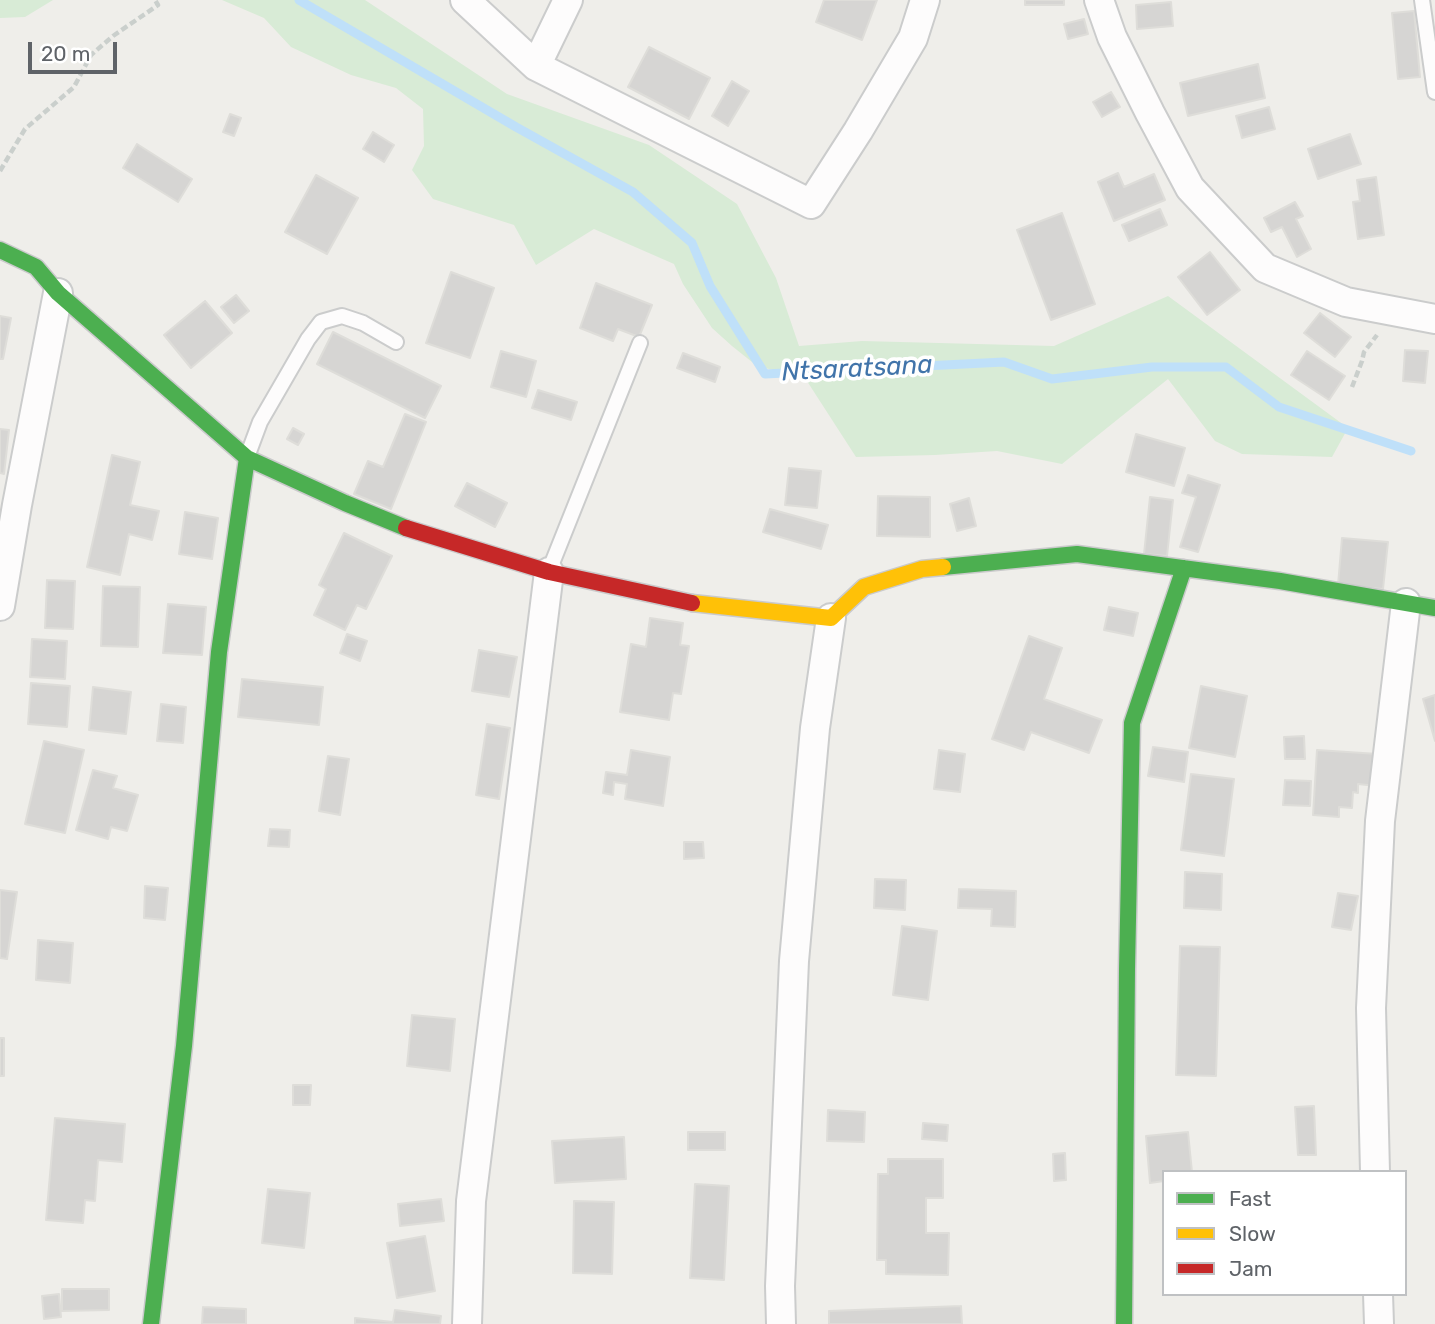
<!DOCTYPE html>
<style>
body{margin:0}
#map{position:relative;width:1435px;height:1324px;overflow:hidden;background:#efeeea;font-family:Rubik,sans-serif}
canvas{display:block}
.legend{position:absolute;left:1162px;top:1170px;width:245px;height:126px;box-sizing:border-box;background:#fff;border:2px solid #bfc1c3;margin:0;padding:9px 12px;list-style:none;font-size:21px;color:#5f6368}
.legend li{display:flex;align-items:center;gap:14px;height:35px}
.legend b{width:35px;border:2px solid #bfc1c3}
.scale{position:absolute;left:28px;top:42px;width:89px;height:32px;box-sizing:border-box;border:4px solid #5f6368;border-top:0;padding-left:9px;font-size:21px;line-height:24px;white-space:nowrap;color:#5f6368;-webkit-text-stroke:5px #fff;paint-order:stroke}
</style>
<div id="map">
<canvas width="1435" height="1324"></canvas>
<ul class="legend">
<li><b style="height:9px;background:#4caf50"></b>Fast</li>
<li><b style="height:9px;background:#ffc107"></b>Slow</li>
<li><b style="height:9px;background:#c62828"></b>Jam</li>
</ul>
<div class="scale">20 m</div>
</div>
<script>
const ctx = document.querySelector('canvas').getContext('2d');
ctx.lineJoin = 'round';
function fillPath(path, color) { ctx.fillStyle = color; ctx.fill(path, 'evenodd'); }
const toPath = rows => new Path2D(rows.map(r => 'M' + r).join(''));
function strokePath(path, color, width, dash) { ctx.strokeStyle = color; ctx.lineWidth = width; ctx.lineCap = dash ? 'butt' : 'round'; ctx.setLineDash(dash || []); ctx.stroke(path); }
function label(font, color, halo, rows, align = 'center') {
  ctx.font = font + ' Rubik,sans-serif'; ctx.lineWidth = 7; ctx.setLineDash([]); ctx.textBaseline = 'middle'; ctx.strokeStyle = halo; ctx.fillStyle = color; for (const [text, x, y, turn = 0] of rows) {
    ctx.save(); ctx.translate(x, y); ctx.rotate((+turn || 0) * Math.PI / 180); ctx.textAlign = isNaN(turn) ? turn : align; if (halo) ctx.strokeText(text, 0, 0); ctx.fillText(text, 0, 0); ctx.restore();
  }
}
fillPath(toPath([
 [0,0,53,0,25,17,0,18],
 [222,0,365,0,507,94,649,145,737,204,776,278,799,346,862,341,1054,346,1168,296,1348,428,1332,457,1242,454,1215,441,1168,379,1062,464,997,451,935,455,856,457,805,378,757,366,732,346,712,328,683,284,674,264,594,229,536,265,514,225,433,199,412,170,424,146,423,109,396,88,351,75,291,47,264,18]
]), '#d8ebd6');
strokePath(toPath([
 [299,0,516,127,633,192,692,243,710,286,765,374,1004,362,1052,379,1152,367,1226,367,1279,407,1411,451]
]), '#bfe0f9', 9);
const building = toPath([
 [824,0,877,0,862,40,816,22,824,0],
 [1025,0,1064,0,1064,5,1025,5,1025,0],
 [1171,2,1173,26,1137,29,1136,5,1171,2],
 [1414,11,1420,77,1398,79,1392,13,1414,11],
 [1084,19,1088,34,1068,39,1064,24,1084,19],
 [649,47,710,78,689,119,628,87,649,47],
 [1258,64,1265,98,1188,116,1180,83,1258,64],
 [732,81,749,91,728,126,712,116,732,81],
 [1111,92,1120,107,1102,117,1093,102,1111,92],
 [1269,107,1275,129,1242,138,1236,116,1269,107],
 [230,114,241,118,234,136,223,132,230,114],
 [373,132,394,145,384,162,363,149,373,132],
 [1350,134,1361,164,1318,179,1308,149,1350,134],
 [137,144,192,179,178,202,123,168,137,144],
 [1118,173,1124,187,1154,174,1165,200,1114,221,1098,182,1118,173],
 [316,175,358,198,327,254,285,232,316,175],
 [1376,177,1384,235,1358,239,1353,202,1360,201,1357,180,1376,177],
 [1295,202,1303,216,1296,219,1311,249,1297,257,1282,227,1271,232,1264,218,1295,202],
 [1160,209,1167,225,1129,241,1122,225,1160,209],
 [1062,213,1095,304,1051,320,1017,230,1062,213],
 [1210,252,1240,290,1207,315,1178,277,1210,252],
 [451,272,494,288,470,358,426,343,451,272],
 [596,283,652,305,639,337,618,329,613,341,580,328,596,283],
 [236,295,249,311,234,323,221,307,236,295],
 [205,301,232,333,191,368,164,335,205,301],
 [1320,313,1351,337,1335,357,1304,333,1320,313],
 [0,316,11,318,3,359,0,359,0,316],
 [333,332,441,386,425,418,317,364,333,332],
 [1405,350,1428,351,1425,383,1403,381,1405,350],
 [501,351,536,361,526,397,491,387,501,351],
 [1307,351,1345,376,1329,400,1291,375,1307,351],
 [683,353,720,367,715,382,677,368,683,353],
 [538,390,577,402,571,420,532,408,538,390],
 [405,414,426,422,391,509,354,494,368,461,383,467,405,414],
 [293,428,304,434,298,445,287,439,293,428],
 [0,429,9,430,4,474,0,473,0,429],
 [1136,434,1185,448,1174,486,1126,472,1136,434],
 [112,455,140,462,130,505,159,511,152,540,129,534,120,575,87,567,112,455],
 [789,468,821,471,817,508,785,505,789,468],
 [1188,475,1220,485,1198,552,1180,547,1196,497,1182,493,1188,475],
 [467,483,507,503,495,527,455,506,467,483],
 [878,496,930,497,930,537,877,536,878,496],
 [1150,497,1173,500,1167,556,1144,554,1150,497],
 [969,498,976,526,957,531,950,504,969,498],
 [770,509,828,525,821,549,763,532,770,509],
 [185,512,218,518,212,559,179,554,185,512],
 [344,533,392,556,366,609,357,605,345,630,314,615,326,589,319,585,344,533],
 [1342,538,1388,542,1383,589,1338,585,1342,538],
 [47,580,75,581,73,629,45,628,47,580],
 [103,586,140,587,138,647,101,646,103,586],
 [168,604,206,607,202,655,163,653,168,604],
 [1109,607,1138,613,1133,636,1104,630,1109,607],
 [650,618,683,623,680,645,689,646,681,694,673,693,669,720,620,712,631,644,646,647,650,618],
 [347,634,367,641,360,661,340,653,347,634],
 [1029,636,1062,648,1044,699,1102,720,1089,753,1031,732,1024,750,992,739,1029,636],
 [32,639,67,641,65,679,30,677,32,639],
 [479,650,517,657,509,697,472,691,479,650],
 [242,679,323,687,319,725,238,717,242,679],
 [31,683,70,686,67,727,28,724,31,683],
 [1201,686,1247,696,1235,757,1189,748,1201,686],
 [93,687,131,692,126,734,89,730,93,687],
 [1435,695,1435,741,1423,699,1435,695],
 [161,704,186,707,183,743,157,741,161,704],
 [487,724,510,728,499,799,476,795,487,724],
 [1304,736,1305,759,1285,759,1284,737,1304,736],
 [44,741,84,750,65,833,25,824,44,741],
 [1153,747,1188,752,1184,782,1148,776,1153,747],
 [631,750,670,757,663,806,625,799,627,784,614,782,613,795,603,793,606,772,627,775,631,750],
 [939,750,965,754,960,792,934,789,939,750],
 [1317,750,1378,754,1376,786,1358,784,1358,793,1353,792,1352,808,1339,807,1339,817,1313,815,1317,750],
 [328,756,349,759,340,815,319,811,328,756],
 [93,770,117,776,113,788,138,795,127,831,111,827,108,839,76,830,93,770],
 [1191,774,1234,779,1224,856,1181,850,1191,774],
 [1285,780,1311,781,1310,806,1283,805,1285,780],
 [270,829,290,830,289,847,268,846,270,829],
 [684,842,703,842,704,858,684,859,684,842],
 [1185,872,1222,874,1221,910,1184,908,1185,872],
 [875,879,906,880,905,910,874,908,875,879],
 [145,886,168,888,165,920,144,918,145,886],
 [959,889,1016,891,1015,927,991,926,992,909,958,908,959,889],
 [0,890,17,892,7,959,0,958,0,890],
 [1338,893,1358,896,1351,930,1332,927,1338,893],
 [902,926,937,931,928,1000,893,995,902,926],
 [38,940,73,943,70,983,36,980,38,940],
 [1180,946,1220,947,1216,1076,1176,1075,1180,946],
 [412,1015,455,1019,450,1071,407,1066,412,1015],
 [0,1038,4,1038,4,1076,0,1076,0,1038],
 [293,1085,311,1085,310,1105,293,1105,293,1085],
 [1314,1106,1316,1155,1298,1155,1295,1107,1314,1106],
 [828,1110,865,1112,864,1142,827,1141,828,1110],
 [55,1118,125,1124,122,1162,98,1160,95,1201,85,1200,83,1223,46,1220,55,1118],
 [923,1123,948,1125,947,1141,922,1139,923,1123],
 [688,1132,725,1132,725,1150,688,1150,688,1132],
 [1188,1132,1192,1172,1164,1172,1164,1181,1150,1183,1146,1136,1188,1132],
 [624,1137,626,1179,555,1183,552,1141,624,1137],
 [1065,1153,1066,1180,1054,1181,1053,1154,1065,1153],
 [888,1159,943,1159,943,1198,926,1198,926,1233,949,1233,948,1275,886,1274,886,1260,877,1260,878,1174,888,1174,888,1159],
 [695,1184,729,1186,724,1280,690,1278,695,1184],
 [268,1189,310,1193,304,1248,262,1243,268,1189],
 [441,1199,444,1221,400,1226,398,1204,441,1199],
 [574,1201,614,1202,612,1274,573,1273,574,1201],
 [425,1236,435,1291,397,1298,387,1243,425,1236],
 [62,1289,109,1289,109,1310,62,1311,62,1289],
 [59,1294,61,1317,44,1319,42,1296,59,1294],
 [961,1306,962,1324,829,1324,829,1311,961,1306],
 [203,1307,246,1309,246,1324,202,1324,203,1307],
 [395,1310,441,1316,440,1324,355,1324,355,1318,393,1322,395,1310]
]);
fillPath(building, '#d6d5d3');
strokePath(building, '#deddd9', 2);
const lane = toPath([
 [1422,0,1435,92],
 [247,457,260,422,308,339,321,322,342,316,363,323,396,342],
 [549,571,640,343]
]);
const street = toPath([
 [465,0,536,66,811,204,858,131,913,38,925,0],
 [1099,0,1112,37,1150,113,1190,188,1265,268,1346,302,1435,319],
 [536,66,568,0],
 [0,606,17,505,58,293],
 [1375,1172,1371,1008,1380,821,1406,603],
 [1378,1294,1379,1324],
 [467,1324,471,1201,549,572],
 [781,1324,780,1286,794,961,815,728,831,618]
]);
const fast = toPath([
 [0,250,36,267,58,293,247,458,345,503,406,528],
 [943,567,1077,554,1280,581,1435,608],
 [151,1324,184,1046,219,652,247,458],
 [1124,1324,1127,969,1132,723,1184,568]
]);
const slow = toPath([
 [692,603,831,618,864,587,922,569,943,567]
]);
const jam = toPath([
 [406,528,549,572,692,603]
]);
strokePath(lane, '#cbcccc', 18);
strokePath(street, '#cbcccc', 32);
strokePath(fast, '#cacacb', 19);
strokePath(slow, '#cacacb', 19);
strokePath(jam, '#cacacb', 19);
strokePath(toPath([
 [0,171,25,129,74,87,91,55,113,36,158,5,155,0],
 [1352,387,1362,361,1364,352,1377,335]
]), '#cacfcc', 4.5, [7, 3.5]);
strokePath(lane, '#fdfcfc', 14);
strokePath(street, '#fdfcfc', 28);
strokePath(fast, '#4caf50', 16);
strokePath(slow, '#ffc107', 16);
strokePath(jam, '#c62828', 16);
label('italic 26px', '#4174aa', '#fff', [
 ["Ntsaratsana",857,369,-3]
]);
</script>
